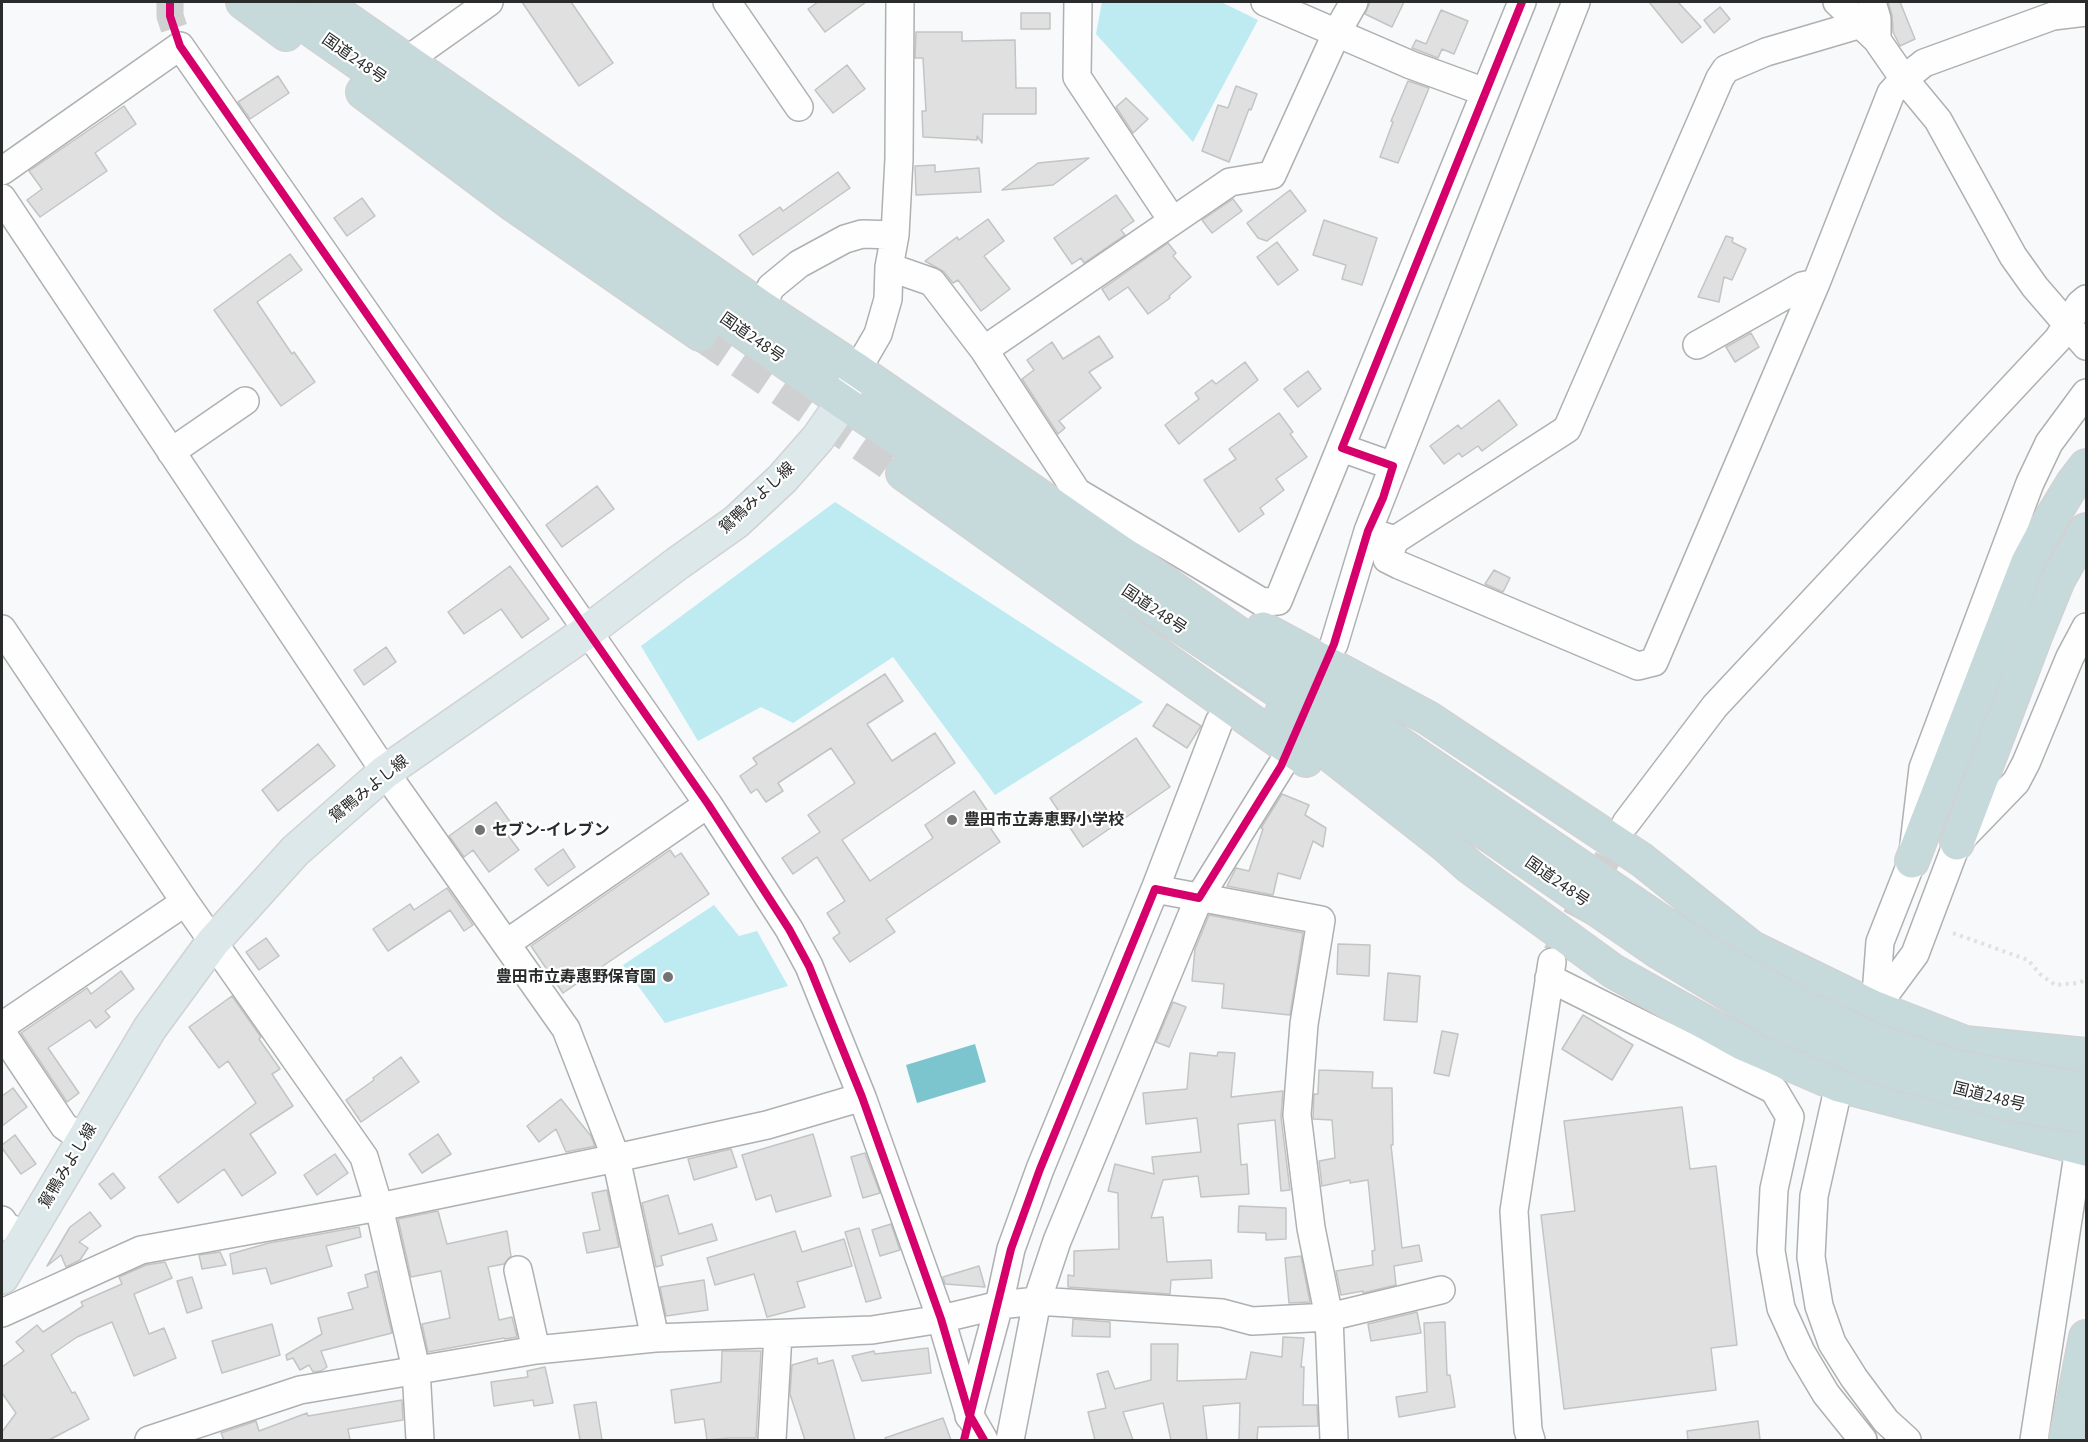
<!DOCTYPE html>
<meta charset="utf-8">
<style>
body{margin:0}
#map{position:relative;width:2088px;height:1442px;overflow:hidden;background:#f7f9fa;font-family:"PT Sans",sans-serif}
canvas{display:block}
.frame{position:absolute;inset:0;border:3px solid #2a2c2c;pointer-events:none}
</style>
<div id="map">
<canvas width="2088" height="1442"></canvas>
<div class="frame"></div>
</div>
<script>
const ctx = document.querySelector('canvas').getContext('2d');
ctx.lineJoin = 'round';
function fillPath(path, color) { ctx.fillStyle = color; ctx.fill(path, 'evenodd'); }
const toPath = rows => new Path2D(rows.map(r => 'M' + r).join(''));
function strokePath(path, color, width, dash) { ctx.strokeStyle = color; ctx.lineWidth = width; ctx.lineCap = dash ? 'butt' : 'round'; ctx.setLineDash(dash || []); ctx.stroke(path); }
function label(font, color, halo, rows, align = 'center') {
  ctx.font = font + ' "PT Sans","Noto Sans JP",sans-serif'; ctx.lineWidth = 4.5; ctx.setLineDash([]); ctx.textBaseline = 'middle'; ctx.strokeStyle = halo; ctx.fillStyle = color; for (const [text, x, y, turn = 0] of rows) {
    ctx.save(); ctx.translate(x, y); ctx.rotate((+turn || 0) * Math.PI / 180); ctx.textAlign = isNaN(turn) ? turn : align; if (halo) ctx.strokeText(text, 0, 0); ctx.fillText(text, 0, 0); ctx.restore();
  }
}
fillPath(toPath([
 [1102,2,1221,2,1258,20,1193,142,1096,34],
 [835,502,1143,702,995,795,893,657,793,723,761,707,698,741,641,646],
 [714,905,739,936,757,931,788,986,665,1023,623,965]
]), '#beeaf1');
fillPath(toPath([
 [975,1044,986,1082,917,1103,906,1065]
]), '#7cc5cf');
const building = toPath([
 [522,2,571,2,613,63,579,86,522,2],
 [818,2,866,2,825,32,808,9,818,2],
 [1370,2,1404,2,1392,27,1365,14,1370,2],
 [1649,2,1678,2,1701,27,1682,43,1649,2],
 [1888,2,1900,2,1915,39,1900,46,1893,32,1892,15,1888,2],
 [1720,7,1730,19,1714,33,1704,20,1720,7],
 [1441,10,1468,21,1454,54,1442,49,1438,58,1412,48,1416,40,1426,44,1441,10],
 [1021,13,1050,13,1050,29,1021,29,1021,13],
 [916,32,962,32,962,41,1015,40,1016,88,1036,88,1036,114,983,114,982,143,977,136,977,140,923,137,922,111,926,111,923,58,915,58,916,32],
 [847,65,865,89,833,113,815,90,847,65],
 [278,76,289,93,250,119,238,102,278,76],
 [1408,81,1429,88,1398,163,1380,157,1393,122,1391,121,1408,81],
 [1236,86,1257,94,1251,110,1249,109,1229,162,1202,151,1218,105,1228,108,1236,86],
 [1126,98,1148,119,1133,133,1116,107,1126,98],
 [124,106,136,124,95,153,107,171,40,217,27,200,42,189,29,171,124,106],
 [1089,158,1053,185,1002,190,1038,163,1089,158],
 [935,165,935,172,979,168,981,192,916,195,915,166,935,165],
 [838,172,850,188,753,255,739,235,780,207,783,211,838,172],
 [1290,190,1306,211,1267,241,1258,238,1247,223,1290,190],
 [1116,195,1134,221,1121,230,1125,235,1084,263,1081,258,1072,264,1054,238,1116,195],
 [362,198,375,216,347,236,334,218,362,198],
 [1233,199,1242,211,1212,233,1202,220,1233,199],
 [988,219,1004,241,984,256,1010,289,981,311,958,280,953,283,944,272,925,261,957,237,959,240,988,219],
 [1324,220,1377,238,1362,285,1342,279,1346,265,1313,255,1324,220],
 [1726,236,1733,238,1732,242,1746,249,1732,280,1724,277,1719,302,1698,297,1726,236],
 [1277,242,1298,270,1278,285,1257,257,1277,242],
 [1168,243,1176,253,1173,256,1191,277,1169,296,1170,298,1148,314,1128,287,1109,300,1102,289,1168,243],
 [290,254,302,270,257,302,292,354,294,352,315,382,281,406,214,310,290,254],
 [1751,333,1759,347,1735,362,1726,347,1751,333],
 [1099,336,1113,357,1089,372,1101,388,1059,421,1065,428,1058,434,1022,379,1034,370,1027,360,1052,342,1063,359,1099,336],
 [1245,362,1258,380,1179,444,1165,425,1199,399,1195,393,1212,380,1216,384,1245,362],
 [1308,371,1321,389,1298,407,1284,389,1308,371],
 [1499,400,1517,425,1482,451,1478,446,1462,457,1459,453,1444,464,1430,446,1458,425,1461,429,1499,400],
 [1279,413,1293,432,1290,434,1307,457,1276,479,1284,490,1260,508,1264,514,1239,532,1204,480,1236,459,1229,449,1279,413],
 [597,486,614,509,562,547,546,525,597,486],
 [510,566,549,619,522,638,501,609,464,634,448,612,510,566],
 [1494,570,1510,578,1503,592,1485,584,1494,570],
 [386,647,396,662,364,685,354,670,386,647],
 [885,674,903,701,867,724,892,761,935,733,955,763,842,840,870,881,933,838,925,825,974,791,997,825,991,829,1000,842,886,919,895,932,850,962,833,938,840,933,827,913,845,901,817,857,793,874,782,858,820,832,808,815,855,783,831,748,778,783,783,791,766,802,757,789,751,793,740,776,757,764,753,758,885,674],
 [1167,704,1201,726,1187,748,1153,726,1167,704],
 [1136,738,1170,787,1083,847,1050,798,1136,738],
 [318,744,335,766,278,811,262,790,318,744],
 [1282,794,1309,805,1305,815,1326,828,1323,847,1313,841,1300,879,1278,873,1273,895,1227,886,1236,868,1249,871,1263,829,1261,828,1282,794],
 [496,802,511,823,503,829,519,850,489,872,473,850,464,857,449,836,496,802],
 [563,849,575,867,548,886,535,869,563,849],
 [670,850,675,857,681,853,709,894,563,993,531,946,670,850],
 [447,888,473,925,464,931,450,910,388,951,373,929,410,904,414,910,447,888],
 [1209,915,1303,933,1290,1015,1222,1008,1224,984,1192,981,1195,949,1209,915],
 [266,938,279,956,259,970,246,952,266,938],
 [1338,944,1370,945,1369,976,1337,974,1338,944],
 [121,971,134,989,105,1011,110,1017,96,1028,90,1020,48,1048,79,1093,67,1102,21,1033,87,988,91,994,121,971],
 [1388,973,1420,976,1417,1022,1384,1020,1388,973],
 [232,996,261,1037,259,1039,280,1069,272,1074,293,1106,250,1134,276,1173,242,1196,224,1169,178,1203,159,1177,256,1103,228,1061,219,1068,189,1027,232,996],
 [1173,1002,1186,1007,1169,1047,1156,1042,1173,1002],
 [1583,1015,1633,1045,1612,1080,1562,1049,1583,1015],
 [1442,1031,1458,1034,1449,1076,1434,1073,1442,1031],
 [1218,1052,1235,1053,1231,1097,1283,1091,1281,1117,1290,1190,1281,1191,1275,1120,1238,1124,1241,1165,1247,1164,1249,1194,1201,1197,1198,1176,1163,1180,1151,1218,1163,1217,1167,1262,1211,1260,1212,1278,1171,1280,1170,1294,1068,1287,1068,1275,1074,1276,1074,1251,1119,1249,1118,1193,1108,1191,1115,1164,1154,1174,1152,1157,1201,1152,1197,1118,1146,1124,1143,1093,1187,1089,1190,1053,1217,1056,1218,1052],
 [401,1057,419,1082,361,1122,346,1100,374,1080,373,1078,401,1057],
 [1319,1070,1373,1072,1372,1088,1392,1088,1393,1145,1391,1145,1402,1248,1419,1245,1422,1261,1394,1266,1396,1285,1363,1293,1363,1291,1341,1295,1336,1271,1373,1265,1372,1251,1375,1250,1368,1180,1350,1183,1350,1180,1322,1186,1319,1161,1335,1158,1332,1120,1313,1119,1314,1094,1318,1094,1319,1070],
 [13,1088,27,1107,2,1126,2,1096,13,1088],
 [561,1099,591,1136,595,1146,566,1152,556,1129,539,1142,527,1126,561,1099],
 [1682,1107,1690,1169,1716,1166,1737,1345,1711,1348,1716,1390,1564,1409,1541,1215,1575,1211,1564,1121,1682,1107],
 [438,1134,451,1154,422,1173,409,1154,438,1134],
 [813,1134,831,1196,776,1212,771,1195,756,1200,742,1155,813,1134],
 [15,1135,36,1164,21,1174,2,1148,2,1145,15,1135],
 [731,1149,737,1167,694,1180,688,1159,731,1149],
 [865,1153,880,1193,863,1198,851,1157,865,1153],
 [335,1154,348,1173,317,1195,304,1175,335,1154],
 [113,1173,125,1188,111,1199,99,1184,113,1173],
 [607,1190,619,1247,587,1253,583,1233,600,1230,592,1193,607,1190],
 [668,1195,679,1234,712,1224,717,1240,661,1256,663,1265,656,1267,642,1203,668,1195],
 [1239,1206,1286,1208,1286,1239,1266,1240,1266,1233,1238,1232,1239,1206],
 [438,1211,447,1244,507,1231,511,1256,504,1264,488,1267,499,1320,512,1317,517,1337,505,1339,504,1338,428,1352,422,1324,450,1318,441,1271,411,1277,398,1219,438,1211],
 [90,1212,101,1226,79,1242,88,1248,80,1260,66,1267,61,1255,47,1266,70,1227,90,1212],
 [891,1224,900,1250,880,1256,872,1230,891,1224],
 [359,1227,361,1237,326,1246,332,1266,271,1284,266,1268,233,1274,230,1254,269,1243,359,1227],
 [859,1228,881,1298,866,1302,845,1232,859,1228],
 [795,1231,802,1252,844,1239,852,1266,797,1282,805,1307,767,1317,754,1274,715,1285,707,1258,795,1231],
 [220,1252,226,1265,202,1269,199,1255,220,1252],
 [1301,1256,1310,1302,1289,1303,1285,1258,1301,1256],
 [165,1262,172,1278,134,1294,149,1334,164,1328,176,1358,134,1376,112,1322,77,1337,51,1355,72,1393,75,1392,89,1419,49,1440,2,1440,2,1432,16,1413,2,1393,2,1367,24,1351,16,1342,37,1325,43,1332,83,1306,81,1302,122,1284,119,1277,146,1265,165,1262],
 [979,1266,985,1287,945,1284,943,1277,979,1266],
 [377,1271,392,1333,321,1351,327,1367,321,1371,313,1372,309,1365,300,1370,293,1358,287,1360,286,1355,322,1334,318,1318,353,1309,348,1293,368,1287,365,1275,377,1271],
 [192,1277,202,1308,187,1313,177,1281,192,1277],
 [704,1280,708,1310,666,1316,660,1287,704,1280],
 [1417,1312,1421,1333,1371,1341,1368,1324,1417,1312],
 [1073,1319,1110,1322,1110,1337,1072,1336,1073,1319],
 [1445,1322,1447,1375,1450,1375,1455,1407,1399,1417,1396,1397,1427,1392,1424,1323,1445,1322],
 [272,1324,280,1355,222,1373,212,1341,272,1324],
 [1283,1337,1304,1338,1301,1367,1304,1367,1303,1405,1317,1405,1318,1426,1258,1427,1257,1440,1239,1440,1240,1403,1203,1406,1207,1440,1171,1440,1163,1403,1123,1412,1133,1440,1095,1440,1088,1412,1106,1408,1097,1374,1108,1371,1115,1389,1151,1380,1151,1344,1178,1344,1177,1381,1246,1379,1251,1352,1282,1357,1283,1337],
 [928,1348,931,1373,862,1381,852,1356,874,1351,875,1354,928,1348],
 [722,1351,761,1351,756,1438,729,1438,707,1440,704,1419,675,1423,671,1390,721,1382,722,1351],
 [817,1358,818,1364,833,1360,855,1440,805,1440,790,1394,792,1365,817,1358],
 [545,1367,553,1403,534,1406,533,1400,494,1406,491,1382,528,1377,527,1371,545,1367],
 [402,1400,403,1420,348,1429,350,1440,224,1440,221,1433,256,1421,259,1431,307,1413,308,1416,402,1400],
 [596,1402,602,1440,580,1440,574,1405,596,1402],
 [943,1418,951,1440,886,1440,885,1438,943,1418],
 [1758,1421,1760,1440,1688,1440,1687,1431,1758,1421]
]);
fillPath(building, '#e0e0e0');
strokePath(building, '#c3c4c4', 1.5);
strokePath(toPath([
 [170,2,170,16,180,46],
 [1556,954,1626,824]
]), '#ced0d1', 27, [27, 14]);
strokePath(toPath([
 [700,334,903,473]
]), '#ced0d1', 33, [33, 16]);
const minor = toPath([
 [727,2,799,107],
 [1078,2,1077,77,1172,220],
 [1265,2,1411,65,1485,92],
 [1837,2,1877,40,1904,79,1938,120,2013,256,2035,287,2086,346],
 [1872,2,1877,19,1877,40],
 [406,61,489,2],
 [2,171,180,46,708,804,789,929,809,966,862,1097,941,1319,969,1414,984,1440],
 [2,198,385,772,566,1029,616,1158,655,1338],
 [889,267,932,282,984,350,1230,182,1272,175,1337,32,1354,2],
 [761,307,771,287,799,264,845,239,862,234,895,235],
 [1697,345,1802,286,1816,283],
 [984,350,1077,492,1262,602,1278,601,1522,2],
 [843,402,857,370,878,334,888,299,889,267,895,235,899,159,900,2],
 [1342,448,1393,466],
 [171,452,245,401],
 [1368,531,1395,540,1567,429,1720,78,1726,69,1766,52,1861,24],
 [1395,540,1387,559,1399,565,1638,666,1654,662,1816,283,1891,93,1904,79,1924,63,2053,16,2086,12],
 [2,629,185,902,364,1157,379,1207,416,1369,420,1440],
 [1334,644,1368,531,1576,2],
 [1626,823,1715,706,2058,339,2080,304,2086,299],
 [1155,889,1321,920,1304,1024,1297,1115,1311,1228,1329,1317,1334,1440],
 [507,943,708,804],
 [1549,978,1774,1090,1790,1117,1774,1189,1771,1251,1781,1308,1801,1352,1826,1394,1863,1440],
 [1875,1008,1880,942,1912,861,1923,768,2030,483,2049,443,2086,393],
 [1867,1025,1875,1008,1915,954,1957,843,2016,782,2026,763,2070,657,2086,627],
 [2,1026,185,902],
 [2,1033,64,1126,84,1140],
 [1847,1068,1839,1085,1814,1196,1811,1257,1819,1306,1832,1343,1854,1378,1886,1421,1907,1440],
 [2,1220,5,1225,25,1237],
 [518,1270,536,1350],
 [2,1313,141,1250,379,1207,616,1158,767,1125,862,1097],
 [969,1416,999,1305,1011,1249,1040,1169,1155,889,1219,722],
 [149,1440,300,1390,536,1350,655,1338,872,1330,941,1319,999,1305,1037,1301,1222,1313,1252,1321,1329,1317,1441,1290],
 [772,1440,778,1334],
 [1010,1440,1037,1301,1057,1241,1199,898,1281,766],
 [1531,1440,1528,1430,1514,1211,1552,962],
 [2034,1440,2079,1148]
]);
const major = toPath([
 [2,1277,150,1028,213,942,295,851,385,772,588,631,678,563,736,522,782,479,818,438,843,402]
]);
const highway = toPath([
 [243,2,286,34],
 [272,2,843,402,1328,724,1656,950],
 [322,2,761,307,857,370,1291,670,1667,926],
 [363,92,514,205,700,334],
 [903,473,1306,760],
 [1263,629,1428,718,1642,860,1752,948,1875,1008,1965,1043,2086,1055],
 [1282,713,1295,727,1444,844,1470,867,1613,971,1742,1043,1839,1085,2086,1149],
 [1957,843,2036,634,2058,580,2086,530],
 [1912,861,2028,562,2051,519,2073,483,2086,466],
 [2066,1440,2086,1337]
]);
strokePath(minor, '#aeb0b1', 30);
strokePath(major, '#d1d2d3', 36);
strokePath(highway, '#d1d2d3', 36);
strokePath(toPath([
 [1953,933,2028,960,2040,974,2055,985,2079,983,2086,979]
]), '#e0e1e1', 4, [3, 4.5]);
strokePath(minor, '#fefefe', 27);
strokePath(major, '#dce8ea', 33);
strokePath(highway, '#c6dadb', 33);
const highwayBridge = toPath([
 [1667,926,1716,958,1806,1008,1882,1043,1960,1068,2086,1090],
 [1656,950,1775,1022,1888,1070,2001,1102,2081,1116]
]);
strokePath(highwayBridge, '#d1d2d3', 36, []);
strokePath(highwayBridge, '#c6dadb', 33);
strokePath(toPath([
 [170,2,170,16,180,46,708,804,789,929,809,966,862,1097,941,1319,969,1414,984,1440],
 [964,1440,1011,1249,1040,1169,1155,889,1199,898,1281,766,1334,644,1368,531,1383,498,1393,466,1342,448,1522,2]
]), '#d6006c', 8);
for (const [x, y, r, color] of [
 [952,820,6,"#727474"],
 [480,830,6,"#727474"],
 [668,977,6,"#727474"]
]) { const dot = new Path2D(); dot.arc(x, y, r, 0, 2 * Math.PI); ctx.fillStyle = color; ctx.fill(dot); strokePath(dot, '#fff', 2); }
label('16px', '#2a2c2c', '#fff', [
 ["国道248号",354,59,35],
 ["国道248号",752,338,35],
 ["鴛鴨みよし線",757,498,-43],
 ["国道248号",1154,610,34],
 ["鴛鴨みよし線",369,789,-39],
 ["国道248号",1557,882,35],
 ["国道248号",1989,1097,14],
 ["鴛鴨みよし線",68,1166,-59]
]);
label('bold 16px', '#2a2c2c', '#fff', [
 ["豊田市立寿恵野小学校",964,820],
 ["セブン-イレブン",492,830],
 ["豊田市立寿惠野保育園",656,977,"right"]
], 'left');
</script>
